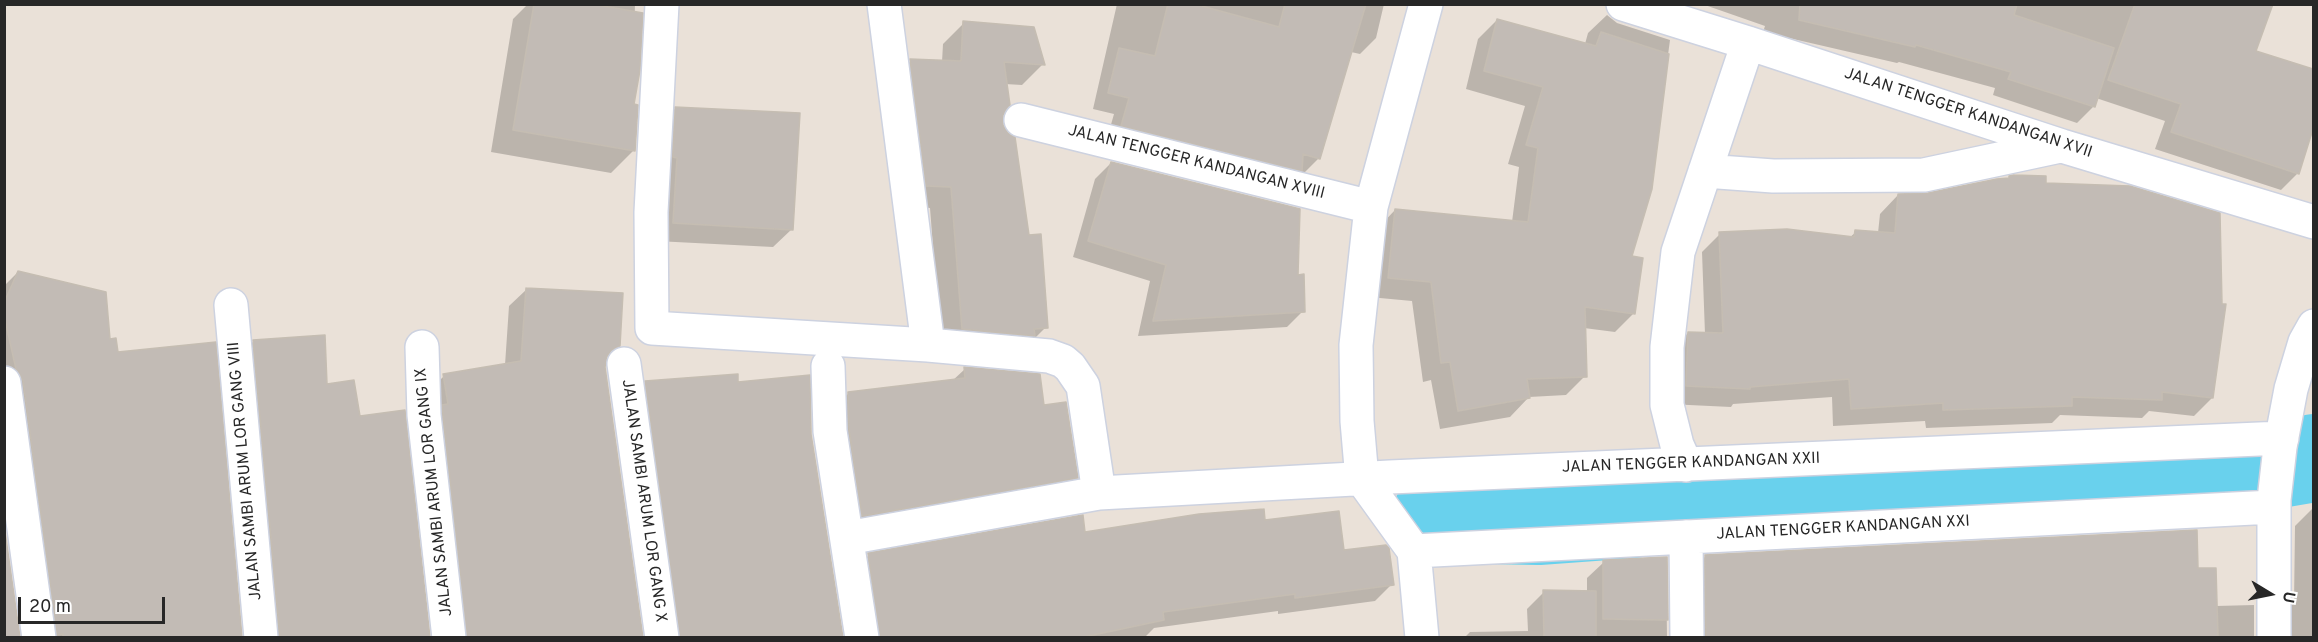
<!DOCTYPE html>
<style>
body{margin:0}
#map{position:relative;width:2318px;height:642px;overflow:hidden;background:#eae1d8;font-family:Overpass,sans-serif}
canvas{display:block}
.frame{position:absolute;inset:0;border:6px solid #272727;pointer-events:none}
.north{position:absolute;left:2240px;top:564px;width:60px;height:60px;-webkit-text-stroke:4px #fff;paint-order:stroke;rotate:100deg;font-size:16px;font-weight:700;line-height:24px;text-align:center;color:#272727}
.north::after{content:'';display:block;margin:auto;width:21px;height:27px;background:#272727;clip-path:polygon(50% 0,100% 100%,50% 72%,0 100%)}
.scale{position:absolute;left:18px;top:597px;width:147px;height:27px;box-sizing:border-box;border:3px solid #272727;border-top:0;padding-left:8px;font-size:18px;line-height:21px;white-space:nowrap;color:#272727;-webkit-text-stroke:4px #fff;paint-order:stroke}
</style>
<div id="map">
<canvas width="2318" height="642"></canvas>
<div class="frame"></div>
<div class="north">U</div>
<div class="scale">20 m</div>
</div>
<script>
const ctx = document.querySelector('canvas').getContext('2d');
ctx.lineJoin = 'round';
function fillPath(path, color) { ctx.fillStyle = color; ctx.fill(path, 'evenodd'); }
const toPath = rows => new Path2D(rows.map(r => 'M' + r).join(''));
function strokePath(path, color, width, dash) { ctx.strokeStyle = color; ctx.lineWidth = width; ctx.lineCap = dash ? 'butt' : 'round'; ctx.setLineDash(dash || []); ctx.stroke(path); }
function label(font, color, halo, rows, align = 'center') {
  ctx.font = font + ' Overpass,sans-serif'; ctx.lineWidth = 4.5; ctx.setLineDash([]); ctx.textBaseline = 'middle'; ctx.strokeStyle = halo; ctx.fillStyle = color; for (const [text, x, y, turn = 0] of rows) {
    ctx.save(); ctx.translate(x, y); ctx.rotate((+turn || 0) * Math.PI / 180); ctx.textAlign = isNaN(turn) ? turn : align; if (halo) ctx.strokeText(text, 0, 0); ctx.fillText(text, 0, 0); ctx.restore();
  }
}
fillPath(toPath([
 [528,4,635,4,632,106,634,150,611,173,491,152,513,19],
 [1117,4,1384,4,1376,38,1360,54,1351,52,1318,159,1302,175,1106,142,1114,114,1093,109],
 [1702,4,2272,4,2254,51,2314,71,2314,132,2311,131,2298,173,2281,190,2155,149,2165,121,2096,98,2094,106,2077,123,1993,95,1995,88,1899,62,1897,63,1763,32,1765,26],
 [1607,15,1617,23,1670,40,1650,189,1630,257,1634,313,1615,332,1584,328,1585,376,1566,395,1529,397,1510,417,1440,429,1431,380,1423,382,1412,301,1369,297,1377,229,1395,210,1512,222,1519,167,1508,164,1525,106,1466,89,1478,39,1497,20,1585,44,1588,33],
 [964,23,1043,64,1022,85,1005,84,1002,114,1001,125,1046,327,1025,348,941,350,930,208,906,206,890,82,911,61,942,62,943,44],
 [676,108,792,229,773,247,656,241,658,126],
 [1111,163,1296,276,1303,311,1287,327,1138,336,1150,281,1073,257,1095,179],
 [2010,177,2044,185,2212,398,2194,416,2149,411,2142,418,2060,415,2052,423,1926,428,1925,421,1833,426,1832,397,1733,404,1731,407,1668,404,1670,351,1688,333,1705,334,1702,252,1720,234,1849,238,1856,232,1878,233,1880,214,1898,195,1928,195,2007,180],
 [18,272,108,340,117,354,241,638,39,638,4,396,4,286],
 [527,289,619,345,605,359,604,367,641,638,449,638,427,393,444,376,505,365,509,306],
 [254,341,326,386,358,417,429,638,262,638,236,358],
 [965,369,1043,406,1076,477,1058,495,845,533,831,411,848,394,952,381],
 [646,382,737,384,810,434,841,638,662,638,629,400],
 [2314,507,2314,638,2274,638,2275,622,2294,603,2295,526],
 [1263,522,1342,552,1392,584,1375,601,1278,614,1278,611,1154,628,1145,637,1141,638,861,638,851,572,869,555,1084,533],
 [1706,556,2196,570,2216,606,2254,605,2254,638,1689,638,1689,573],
 [1666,558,1667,638,1464,638,1470,632,1528,631,1527,609,1544,592,1587,592,1587,578,1604,562]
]), '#0003');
strokePath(toPath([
 [1434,519,1538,521,1633,514,1725,492,2034,476,2179,481,2314,458]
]), '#69d1ed', 88);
const building = toPath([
 [534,4,592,4,643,13,640,70,634,104,638,105,635,151,513,130,534,4],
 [1168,4,1194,4,1279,27,1285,4,1366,4,1320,159,1303,154,1302,171,1121,126,1129,98,1108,93,1119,48,1155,56,1168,4],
 [1800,4,2017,4,2014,15,2114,48,2095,107,2008,79,2011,72,1916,45,1915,47,1799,20,1800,4],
 [2135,4,2273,4,2256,51,2313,69,2313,129,2299,174,2171,132,2181,104,2108,80,2135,4],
 [1497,19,1596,46,1601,32,1669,54,1652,189,1632,256,1643,258,1635,314,1585,307,1587,377,1527,379,1530,398,1458,411,1450,362,1441,363,1431,282,1388,278,1395,209,1528,222,1538,148,1526,145,1543,87,1484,71,1497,19],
 [963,21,1034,27,1045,65,1004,62,1010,105,1003,115,1003,125,1008,133,1015,137,1029,235,1041,234,1048,328,1034,329,1035,336,962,329,951,187,926,186,910,59,961,61,963,21],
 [675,107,800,113,793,230,673,223,677,158,673,157,675,107],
 [1111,162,1300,209,1298,275,1304,274,1305,312,1153,321,1166,265,1088,241,1111,162],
 [2014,175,2046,176,2046,183,2130,186,2220,213,2222,304,2226,304,2213,398,2162,392,2162,400,2072,397,2072,406,1943,410,1943,403,1851,409,1849,379,1750,387,1750,389,1686,386,1688,332,1723,333,1719,232,1787,229,1854,237,1855,230,1895,233,1898,194,1928,193,1997,179,2009,178,2009,176,2014,175],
 [18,271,106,292,110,339,116,338,118,352,216,342,242,638,63,638,63,634,57,635,23,380,16,369,4,315,4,303,18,271],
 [526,288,623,293,620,346,612,350,607,356,605,367,643,638,467,638,443,414,442,405,448,404,443,374,521,361,526,288],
 [325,335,327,384,354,380,360,416,405,410,430,638,280,638,253,340,325,335],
 [964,367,1040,374,1044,405,1066,402,1078,478,862,516,849,429,848,392,965,378,964,367],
 [738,374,738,382,810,375,811,434,843,638,680,638,645,381,738,374],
 [1264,509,1265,520,1339,511,1344,550,1386,545,1389,548,1394,585,1295,598,1295,594,1163,612,1164,620,1079,638,880,638,868,553,1083,515,1085,532,1199,514,1264,509],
 [4,525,20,637,4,638,4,525],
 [2197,530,2198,568,2216,568,2218,638,1706,638,1705,555,2197,530],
 [1667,557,1668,620,1603,619,1603,560,1667,557],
 [1543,590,1596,591,1596,638,1544,638,1543,590]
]);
fillPath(building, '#c2bbb5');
strokePath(building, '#c5bdb2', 1.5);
const street = toPath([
 [662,4,651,212,652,328,928,345,1049,356,1063,361,1070,367,1083,386,1099,493],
 [884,4,928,345],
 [1623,4,1748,43,2062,146,2314,222],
 [1021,120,1371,207],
 [1705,171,1773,176,1924,175,2060,146],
 [231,305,261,638],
 [422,347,424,415,449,638],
 [624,364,662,638],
 [828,366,830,431,862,638],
 [4,383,39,638],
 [1686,465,1677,445,1667,405,1667,347,1678,252,1748,43],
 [1686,537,1687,638],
 [847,538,1099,493,1390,477,2282,438],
 [1414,551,2273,507],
 [1414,551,1362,479,1357,421,1356,345,1371,207,1426,4],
 [1414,551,1422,638],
 [2274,638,2274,500,2280,447,2291,389,2305,342,2314,326]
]);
strokePath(street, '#cdd2e0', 36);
strokePath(street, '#fff', 33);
label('16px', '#272727', '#fff', [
 ["JALAN TENGGER KANDANGAN XVII",1968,114,18],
 ["JALAN TENGGER KANDANGAN XVIII",1196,163,14],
 ["JALAN TENGGER KANDANGAN XXII",1691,464,-2],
 ["JALAN SAMBI ARUM LOR GANG VIII",246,471,-95],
 ["JALAN SAMBI ARUM LOR GANG IX",435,492,-96],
 ["JALAN SAMBI ARUM LOR GANG X",643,501,82],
 ["JALAN TENGGER KANDANGAN XXI",1843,529,-3]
]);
</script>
